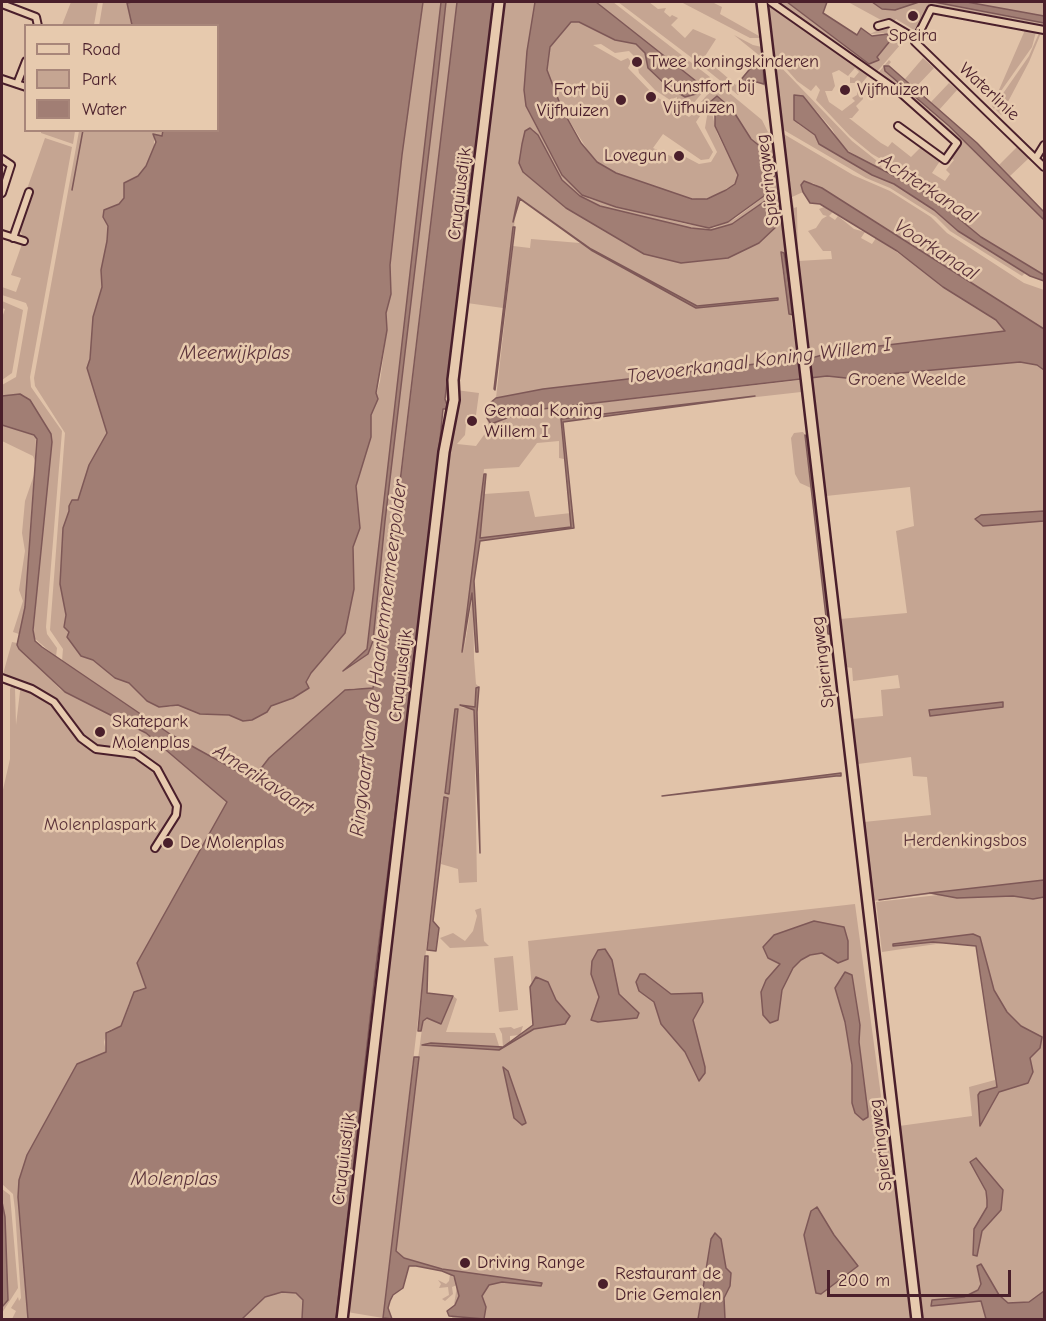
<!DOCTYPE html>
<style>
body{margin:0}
#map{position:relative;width:1046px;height:1321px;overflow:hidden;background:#e1c3a9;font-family:"Comic Neue",sans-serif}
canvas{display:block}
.frame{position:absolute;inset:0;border:3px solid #4a1f2b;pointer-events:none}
.legend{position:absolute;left:24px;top:24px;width:195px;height:108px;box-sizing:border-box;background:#e7caae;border:2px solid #a8867a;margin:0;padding:8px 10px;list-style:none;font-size:18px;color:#4a1f2b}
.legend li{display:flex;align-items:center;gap:12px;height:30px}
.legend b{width:30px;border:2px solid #a8867a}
.scale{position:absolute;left:827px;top:1270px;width:184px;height:27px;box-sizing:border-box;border:3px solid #4a1f2b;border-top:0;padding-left:8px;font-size:18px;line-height:21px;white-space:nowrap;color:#4a1f2b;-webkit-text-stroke:4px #e7caae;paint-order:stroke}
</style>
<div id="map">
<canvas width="1046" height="1321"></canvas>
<div class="frame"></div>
<ul class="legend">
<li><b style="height:8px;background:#e7caae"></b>Road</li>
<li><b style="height:16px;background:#c5a592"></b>Park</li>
<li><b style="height:16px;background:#a17e74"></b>Water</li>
</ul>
<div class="scale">200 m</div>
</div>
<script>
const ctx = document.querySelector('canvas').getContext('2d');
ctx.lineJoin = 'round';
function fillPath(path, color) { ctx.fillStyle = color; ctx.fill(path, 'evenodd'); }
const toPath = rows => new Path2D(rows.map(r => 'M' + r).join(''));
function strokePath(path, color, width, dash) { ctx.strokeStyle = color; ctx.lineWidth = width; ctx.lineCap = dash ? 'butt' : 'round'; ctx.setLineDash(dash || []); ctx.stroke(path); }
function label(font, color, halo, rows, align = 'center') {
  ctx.font = font + ' "Comic Neue",sans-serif'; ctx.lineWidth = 5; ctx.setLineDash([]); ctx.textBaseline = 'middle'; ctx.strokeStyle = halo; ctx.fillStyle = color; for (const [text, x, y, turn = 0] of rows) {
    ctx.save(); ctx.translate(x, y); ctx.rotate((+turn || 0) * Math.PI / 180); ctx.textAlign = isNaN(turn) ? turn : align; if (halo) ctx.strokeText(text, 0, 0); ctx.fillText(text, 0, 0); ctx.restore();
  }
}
fillPath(toPath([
 [71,2,98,2,94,25,62,25],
 [103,2,132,2,127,4,132,25,99,26],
 [423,2,457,2,375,685,370,690,354,688,345,690,269,758,259,771,248,777,170,734,62,661,63,649,50,630,65,433,35,386,34,378,79,131,163,131,162,136,154,134,154,150,144,172,119,204,103,217,108,226,107,241,101,270,102,287,93,317,90,359,87,368,107,433,89,465,78,500,72,500,69,506,70,511,63,528,60,584,66,615,64,627,69,632,68,637,81,656,93,660,115,678,129,683,144,699,170,707,178,704,200,714,229,715,243,721,252,720,267,712,271,706,293,698,309,688,306,682,311,673,337,644,354,589,353,547,360,528,356,486,371,437,371,415,380,381,387,330,386,313,391,294,390,265,402,155],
 [504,2,535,2,524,90,528,111,562,175,590,199,686,224,714,228,736,218,761,199,775,175,772,156,748,136,732,109,710,105,717,133,738,175,735,184,715,195,702,200,685,197,616,173,593,159,562,109,547,70,550,47,571,22,579,22,615,40,636,44,645,53,648,68,666,85,685,97,696,94,701,87,596,2,613,2,710,77,710,84,691,106,686,107,677,103,677,97,670,100,655,90,639,73,636,58,629,51,615,53,601,44,593,45,621,61,628,58,631,62,628,68,655,96,689,117,695,112,700,116,696,122,713,152,709,159,701,160,663,134,653,148,673,157,680,154,699,164,711,162,717,152,705,128,707,116,701,102,714,87,721,86,762,120,768,132,775,135,797,314,794,315,792,295,782,267,797,350,794,323,798,322,802,359,543,389,496,398,513,246,530,248,531,239,580,243,696,308,778,300,697,306,591,249,518,197,503,308,467,303],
 [533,129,562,180,580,196,600,206,691,228,711,230,732,224,774,194,779,224,759,243,728,258,681,263,644,254,566,208,523,172,522,144,525,131],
 [618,2,649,2,658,9,666,8,664,12,670,17,672,15,678,18,671,25,685,38,693,29,716,39,700,64],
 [681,2,712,2,722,7,720,14,759,36,756,2,760,2,763,38,750,38],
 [767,2,787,2,869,64,889,42,884,33,870,34,887,26,907,37,875,74,872,71,861,84,863,99,856,106,859,110,852,118,849,118,881,143,888,147,892,142,911,157,921,147,940,161,932,173,945,181,950,174,946,170,954,160,950,157,960,144,878,73,889,60,891,62,887,67,911,94,999,172,1044,220,1044,275,981,237,929,194,937,191,872,154,850,136,816,100,820,90,816,85,811,91,797,81,774,55],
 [855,68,859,72,854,78,850,77,850,83,855,83,858,87,857,95,852,98,855,101,842,111,829,102,825,91,832,91,835,86,832,73,839,70,848,76],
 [848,2,872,2,895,10,919,2,934,2,1044,23,1044,27,930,5,914,35,914,30,896,19,893,23,881,20],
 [967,2,1044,2,1044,16,1004,9],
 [1025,30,1036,32,1032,47,1001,91,994,109,992,106],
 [1039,33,1041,33,1029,62,1001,115,996,110,1004,92,1029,56],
 [734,35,753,45,766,48,770,88,751,80,738,95,702,66,707,60,736,85,760,56],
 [923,58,934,68,915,88,905,79],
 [775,61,852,141,881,164,882,171,842,147,832,129,803,96,798,124,815,135,819,144,872,175,894,184,934,210,958,231,1025,273,1022,276,950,231,936,217,890,188,866,178,782,129],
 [949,83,957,90,939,110,931,102],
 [41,131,75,131,73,144,41,133],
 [782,133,853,175,890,191,931,217,947,233,1024,283,1044,290,1044,329,813,183,801,185,803,192,792,197,794,208,797,207,797,210,798,261,832,259,831,251,823,251,808,231,816,228,822,219,827,216,823,215,819,209,824,207,833,212,829,216,835,220,838,216,854,229,865,232,861,238,872,244,876,238,923,270,943,287,996,320,1006,331,999,332,1044,368,1044,881,872,901,864,822,931,815,927,777,913,776,911,757,858,764,852,719,883,716,881,690,900,688,898,675,853,681,852,668,846,667,840,619,907,613,896,531,914,526,910,487,826,496,810,352,789,198,792,196],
 [45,138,72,147,30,377,31,387,62,431,46,627,47,634,57,648,56,657,33,637,45,496,51,454,51,434,25,396,17,394,2,396,2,385,16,377,28,308,26,303,2,295,2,287,16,292,21,278,11,275,22,244,26,245,28,238,22,235,20,230,32,191,27,189],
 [1018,146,1029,158,1010,176,999,165],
 [2,301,23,310,12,373,2,380,2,318,5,309,2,308],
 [801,380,809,423,806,421,801,392,561,419,564,459,559,458,559,441,537,443,519,467,484,469,464,651,473,593,474,658,476,684,479,687,476,688,475,707,460,707,474,709,477,882,459,883,458,869,441,864,448,798,444,797,383,1318,347,1312,456,390,479,393,476,415,467,415,465,435,457,444,476,446,489,428,487,418,492,424,525,411],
 [2,425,36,436,35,461,33,456,2,441],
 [803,432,805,435,811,488,800,483,795,474,791,438,794,433],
 [34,475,25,607,19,634,13,632,23,601,19,590,25,551,22,533,25,501],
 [529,491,535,517,571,513,571,527,480,538,484,494],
 [12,642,17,643,60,689,146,733,227,802,137,963,146,988,139,989,129,1003,121,1026,107,1031,104,1042,106,1052,77,1064,27,1155,19,1180,18,1197,28,1319,12,1319,16,1311,11,1308,18,1297,19,1301,21,1298,15,1210,13,1194,2,1184,2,794,10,759,10,689,11,687,15,688,16,725,21,683,17,679,3,674],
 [1044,883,1044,1319,452,1319,457,1285,452,1287,453,1294,445,1301,442,1299,449,1295,448,1287,439,1288,441,1284,438,1280,446,1284,449,1281,450,1274,457,1281,458,1273,392,1258,423,1021,429,1018,441,1024,453,996,457,999,446,1032,495,1033,500,1049,503,1047,502,1034,499,1028,511,1027,514,1029,523,1026,520,1035,510,1036,510,1042,535,1026,528,941,855,904,886,1133,899,1131,899,1126,972,1116,969,1087,995,1080,997,1088,980,1092,978,1095,980,1119,985,1097,1001,1086,977,938,882,952,876,902],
 [481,908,484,941,489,946,450,948,440,938,453,933,465,941,473,931,477,916,475,910],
 [513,956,518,1010,499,1012,494,958],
 [2,1189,10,1195,18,1288,2,1313,2,1307,8,1299],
 [282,1292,296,1293,303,1300,302,1319,241,1319,265,1297]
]), '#c5a592');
const water = toPath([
 [132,2,423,2,402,155,390,265,391,294,386,313,387,330,376,393,378,399,371,415,371,437,356,486,360,528,353,547,354,589,345,633,311,673,306,682,309,688,293,698,271,706,267,712,252,720,243,721,229,715,200,714,178,705,159,707,147,701,129,683,115,678,93,660,81,656,67,637,69,632,64,627,66,615,60,584,63,528,69,511,69,506,72,500,78,500,89,465,107,433,87,368,90,359,93,317,102,287,101,270,107,241,108,226,103,217,104,210,119,204,124,198,124,183,138,176,146,166,156,142,153,134,162,136,163,130,218,130,218,26,132,25,127,3,132,2],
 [441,2,446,2,438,75,385,521,373,641,368,654,343,671,367,649,441,2],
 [457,2,494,2,445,399,447,405,446,409,443,409,431,531,376,966,336,1319,302,1319,303,1300,296,1293,282,1292,265,1297,242,1319,28,1319,18,1197,19,1180,27,1155,77,1064,106,1052,106,1033,121,1026,134,992,146,988,137,963,227,802,146,733,65,692,19,649,17,645,25,607,37,439,34,435,2,425,2,396,20,394,30,400,51,434,52,442,33,630,35,641,42,647,170,734,248,777,259,771,269,758,345,690,373,688,388,583,457,2],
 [535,2,596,2,701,85,696,94,685,97,666,85,648,68,645,53,636,44,615,40,579,22,571,22,550,47,547,70,562,109,581,143,597,162,616,173,692,199,707,199,726,190,735,184,738,175,715,126,715,116,710,102,717,96,732,109,751,139,772,156,775,175,764,196,728,222,709,228,616,207,582,195,562,175,526,106,524,90,527,51,535,2],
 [787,2,827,2,823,13,857,35,861,28,872,36,888,34,890,41,877,57,879,60,869,64,787,2],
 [872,2,919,2,895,10,882,9,872,2],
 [934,2,967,2,1044,16,1044,23,934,2],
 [759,58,763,63,764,84,749,80,741,85,739,82,759,58],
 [884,66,889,66,977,143,1044,212,1044,220,949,126,885,71,884,66],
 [794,95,803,96,848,152,929,194,981,237,1044,275,1044,281,1030,276,958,231,934,210,894,184,872,175,819,144,815,135,794,120,794,95],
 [530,128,538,135,562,180,580,196,600,206,691,228,711,230,732,224,775,194,779,224,759,243,728,258,681,263,644,254,566,208,523,172,519,163,522,144,525,131,530,128],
 [804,181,822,188,1044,329,1044,370,1037,365,1020,362,846,378,827,376,525,411,491,424,487,418,490,403,496,398,543,389,815,357,837,351,1005,331,996,320,943,287,897,251,820,204,810,203,803,192,801,185,804,181],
 [518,197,591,249,697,306,778,298,778,300,696,308,591,250,520,199,513,222,518,197],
 [513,227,515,227,495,390,494,389,513,227],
 [781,252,784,253,794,315,789,314,781,252],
 [755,396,563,422,574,528,480,541,474,581,478,652,476,652,472,593,462,652,484,474,486,474,480,538,571,527,561,419,755,396],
 [805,435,808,438,831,634,828,634,805,435],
 [1044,511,1044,521,983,526,975,519,981,515,1044,511],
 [479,687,477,712,480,853,474,710,460,705,475,707,476,688,479,687],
 [1003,702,1003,707,930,716,929,710,1003,702],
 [455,709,458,709,449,794,445,793,455,709],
 [841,773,841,776,836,776,662,796,841,773],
 [444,797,448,798,433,921,439,928,436,951,427,950,444,797],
 [1044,880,1044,897,1033,899,1013,896,957,898,930,893,1044,880],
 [814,921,844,927,848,941,848,959,838,963,822,953,810,955,801,960,793,968,782,990,778,1020,770,1023,763,1015,761,992,766,980,780,964,768,958,763,947,774,935,814,921],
 [973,934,980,937,994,990,1007,1012,1021,1026,1042,1037,1040,1048,1030,1058,1033,1072,1028,1083,999,1092,980,1126,978,1095,980,1092,997,1087,976,946,933,942,893,946,893,944,973,934],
 [605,949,612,960,619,994,639,1013,637,1018,598,1022,591,1020,599,997,591,974,592,961,598,950,605,949],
 [425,956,428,956,427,993,453,996,441,1024,427,1018,423,1021,421,1031,418,1031,425,956],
 [845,972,852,975,860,1025,859,1042,868,1113,868,1117,863,1120,855,1113,852,1103,852,1065,845,1022,835,988,845,972],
 [640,974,645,974,671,994,702,993,703,1002,693,1020,705,1067,705,1073,699,1081,685,1052,661,1024,654,1002,639,991,636,982,640,974],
 [536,977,548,982,556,1000,570,1016,565,1024,534,1029,499,1050,422,1045,431,1043,503,1047,533,1025,530,987,536,977],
 [414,1057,419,1057,396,1251,404,1258,442,1269,542,1283,541,1286,502,1282,489,1285,482,1296,486,1307,484,1319,449,1316,447,1311,455,1305,459,1296,454,1276,442,1271,416,1266,409,1266,403,1288,393,1295,390,1301,388,1308,392,1319,383,1318,414,1057],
 [503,1067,508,1071,526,1123,522,1125,514,1118,503,1067],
 [976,1158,1003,1190,1001,1210,982,1231,977,1256,973,1255,974,1229,987,1207,987,1200,986,1191,970,1162,976,1158],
 [2,1202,5,1217,8,1300,2,1307,2,1202],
 [817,1207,834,1235,858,1266,821,1294,816,1293,804,1235,811,1211,817,1207],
 [715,1233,721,1239,726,1268,731,1273,730,1286,724,1298,725,1319,698,1319,711,1239,715,1233],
 [981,1264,999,1295,1008,1303,1029,1302,1044,1291,1044,1319,986,1319,981,1301,931,1306,932,1300,964,1297,978,1290,981,1284,977,1266,981,1264]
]);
fillPath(water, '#a17e74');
strokePath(water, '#7e5857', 1.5);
strokePath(toPath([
 [72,190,83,130],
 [879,900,930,893]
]), '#7e5857', 1.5);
const street = toPath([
 [771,2,902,94,957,143,945,160,898,126],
 [2,4,36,17,38,26],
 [878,26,889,23,916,39,915,42,1044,167],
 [916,39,931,9,1044,30],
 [2,79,26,87],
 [17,84,26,61],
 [1036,158,1044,145],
 [2,159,11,165,2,193],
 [2,234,24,241],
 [13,238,29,192],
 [2,678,32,689,54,702,81,738,96,749,136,754,157,769,177,806,176,815,155,848]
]);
const secondary = toPath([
 [762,2,917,1320],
 [342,1320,444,452,454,400,453,380,499,2]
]);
strokePath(street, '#4a1f2b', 10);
strokePath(secondary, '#4a1f2b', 14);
strokePath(street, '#e7caae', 6);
strokePath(secondary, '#e7caae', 9);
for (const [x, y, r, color] of [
 [913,16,6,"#4a1f2b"],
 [637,62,6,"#4a1f2b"],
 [845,90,6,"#4a1f2b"],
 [651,97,6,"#4a1f2b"],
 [621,100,6,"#4a1f2b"],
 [679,156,6,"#4a1f2b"],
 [472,421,6,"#4a1f2b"],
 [100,732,6,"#4a1f2b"],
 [168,843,6,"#4a1f2b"],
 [465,1263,6,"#4a1f2b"],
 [603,1284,6,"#4a1f2b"]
]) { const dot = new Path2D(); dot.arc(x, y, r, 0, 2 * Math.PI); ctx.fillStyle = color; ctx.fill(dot); strokePath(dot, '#e7caae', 2); }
label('18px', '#4a1f2b', '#e7caae', [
 ["Speira",913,36,"center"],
 ["Twee koningskinderen",649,62],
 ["Kunstfort bij",663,87],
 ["Vijfhuizen",663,108],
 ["Fort bij",609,90,"right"],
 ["Vijfhuizen",609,111,"right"],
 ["Vijfhuizen",857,90],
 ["Lovegun",667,156,"right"],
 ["Gemaal Koning",484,411],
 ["Willem I",484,432],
 ["Skatepark",112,722],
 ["Molenplas",112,743],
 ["De Molenplas",180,843],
 ["Driving Range",477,1263],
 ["Restaurant de",615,1274],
 ["Drie Gemalen",615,1295]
], 'left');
label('18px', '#4a1f2b', '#e7caae', [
 ["Waterlinie",989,92,43],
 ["Spieringweg",768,180,-97],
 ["Cruquiusdijk",460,194,-83],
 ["Spieringweg",823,662,-97],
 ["Cruquiusdijk",401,676,-83],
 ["Spieringweg",881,1145,-97],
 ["Cruquiusdijk",344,1159,-83]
]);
label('18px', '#5c333a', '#e7caae', [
 ["Groene Weelde",907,380],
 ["Molenplaspark",100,825],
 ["Herdenkingsbos",965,841]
]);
label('italic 20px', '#5b323a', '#e7caae', [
 ["Achterkanaal",928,189,33],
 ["Voorkanaal",936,250,33],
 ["Meerwijkplas",235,353],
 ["Toevoerkanaal Koning Willem I",759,361,-7],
 ["Ringvaart van de Haarlemmermeerpolder",379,658,-83],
 ["Amerikavaart",263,780,33],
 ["Molenplas",174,1179]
]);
</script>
